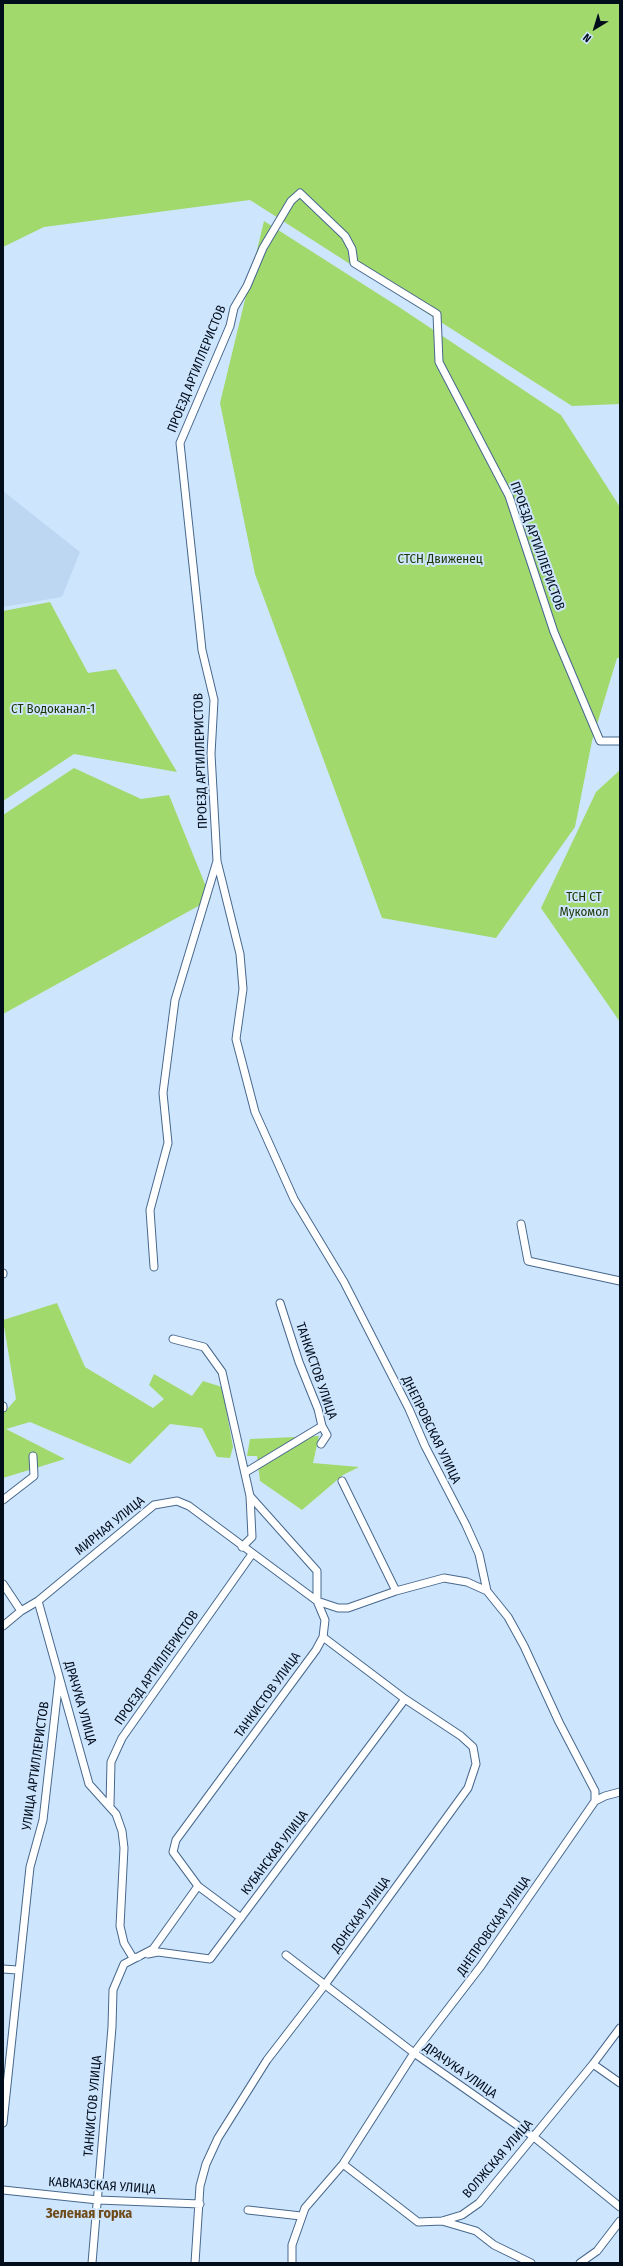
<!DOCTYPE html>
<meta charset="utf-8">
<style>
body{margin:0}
#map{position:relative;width:623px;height:2266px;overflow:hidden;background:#cee5fe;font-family:"Fira Sans Condensed",sans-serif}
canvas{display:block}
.frame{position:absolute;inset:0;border:4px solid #020d1b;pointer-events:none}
.north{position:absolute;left:575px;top:8px;width:40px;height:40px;-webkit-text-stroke:3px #cee5fe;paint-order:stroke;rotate:218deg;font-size:11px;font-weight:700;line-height:16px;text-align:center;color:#020d1b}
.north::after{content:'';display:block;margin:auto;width:14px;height:18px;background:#020d1b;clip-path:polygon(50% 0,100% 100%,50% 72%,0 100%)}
</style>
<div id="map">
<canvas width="623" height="2266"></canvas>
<div class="frame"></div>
<div class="north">N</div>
</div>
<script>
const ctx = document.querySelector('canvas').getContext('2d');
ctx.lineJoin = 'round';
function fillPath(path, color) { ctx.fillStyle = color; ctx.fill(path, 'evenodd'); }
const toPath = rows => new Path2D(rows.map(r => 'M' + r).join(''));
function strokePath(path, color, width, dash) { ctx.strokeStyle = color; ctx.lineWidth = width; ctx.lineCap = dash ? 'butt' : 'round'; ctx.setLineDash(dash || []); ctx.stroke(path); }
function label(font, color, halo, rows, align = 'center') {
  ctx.font = font + ' "Fira Sans Condensed",sans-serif'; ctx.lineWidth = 4; ctx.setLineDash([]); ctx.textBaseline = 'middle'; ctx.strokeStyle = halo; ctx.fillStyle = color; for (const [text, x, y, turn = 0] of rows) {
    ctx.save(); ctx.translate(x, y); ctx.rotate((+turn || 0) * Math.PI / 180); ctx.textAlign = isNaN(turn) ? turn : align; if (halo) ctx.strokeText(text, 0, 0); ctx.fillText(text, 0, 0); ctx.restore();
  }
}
fillPath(toPath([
 [3,491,80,552,62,597,3,607]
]), '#bdd7f3');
fillPath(toPath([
 [3,3,620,3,620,404,572,406,250,200,44,227,3,247],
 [264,221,402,309,561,415,620,507,620,658,617,658,592,741,575,827,496,938,382,918,255,574,220,403],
 [50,602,88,673,116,669,177,772,74,754,3,801,3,611],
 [74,768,141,799,169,795,211,899,3,1014,3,815],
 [620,770,620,1022,541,908,596,792],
 [57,1303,85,1367,153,1408,164,1399,149,1385,154,1374,192,1396,203,1381,222,1387,233,1447,230,1458,217,1457,202,1428,170,1424,130,1464,30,1422,6,1429,65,1459,3,1478,3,1414,16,1399,3,1320],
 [319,1436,313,1463,359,1467,343,1475,302,1510,260,1481,257,1456,247,1456,250,1439]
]), '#a1d96c');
const street = toPath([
 [521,1224,528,1261,620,1281],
 [154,1267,150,1210,168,1143,163,1093,175,1000,217,861],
 [3,1273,3,1274],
 [280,1303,299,1362,318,1409,322,1426,327,1435,321,1444],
 [173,1339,204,1347,222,1372,250,1496,252,1537,242,1547],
 [3,1406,3,1408],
 [246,1472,322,1426],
 [250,1496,317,1571,317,1601],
 [3,1500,34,1476,33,1456],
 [3,1584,21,1611],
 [487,1591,479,1554,466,1525,425,1446,409,1409,344,1282,294,1199,255,1112,236,1039,243,989,240,954,217,861,211,754,214,700,202,650,180,443,230,326,234,308,247,286,263,248,291,201,300,193,345,236,352,249,354,263,437,314,439,362,509,496,554,632,600,741,620,741],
 [38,1601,89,1784,116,1814,122,1831,124,1848,120,1926,124,1943,133,1958,138,1957],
 [3,1626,21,1611,38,1601,154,1505,177,1501,189,1506,317,1601],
 [595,1801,605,1796,620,1792],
 [110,1805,111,1762,122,1738,252,1554],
 [198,1886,241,1918],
 [148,1954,158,1952,210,1959,405,1699],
 [286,1955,414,2053,534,2137,620,2207],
 [3,1969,17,1970],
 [593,2064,620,2083],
 [3,2123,30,1867,43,1820,59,1679],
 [343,2164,418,2222,442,2221,462,2215,479,2203,593,2064,620,2028],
 [3,2190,98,2200,200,2204],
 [248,2210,301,2216],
 [442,2221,476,2231,494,2245,531,2263],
 [92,2263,112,2027,113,1990,124,1964,153,1949,198,1886,173,1852,176,1840,316,1650,323,1637,325,1620,317,1601,338,1608,348,1608,396,1591,342,1481],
 [195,2263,200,2186,206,2164,218,2138,267,2060,324,1986,468,1788,476,1764,473,1747,461,1736,405,1699,323,1637],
 [292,2263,292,2245,305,2208,343,2164,414,2053,481,1966,595,1801,595,1791,559,1722,524,1646,508,1617,487,1591,467,1582,444,1578,396,1591],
 [580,2263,597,2251,620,2221]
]);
strokePath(street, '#47688d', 9);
strokePath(street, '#fff', 7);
label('13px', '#020d1b', '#cee5fe', [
 ["ПРОЕЗД АРТИЛЛЕРИСТОВ",197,369,-68],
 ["ПРОЕЗД АРТИЛЛЕРИСТОВ",537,546,70],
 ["ПРОЕЗД АРТИЛЛЕРИСТОВ",201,761,-92],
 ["ТАНКИСТОВ УЛИЦА",316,1371,71],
 ["ДНЕПРОВСКАЯ УЛИЦА",431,1430,64],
 ["МИРНАЯ УЛИЦА",110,1526,-39],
 ["ПРОЕЗД АРТИЛЛЕРИСТОВ",157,1668,-55],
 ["ТАНКИСТОВ УЛИЦА",268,1695,-54],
 ["ДРАЧУКА УЛИЦА",80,1703,74],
 ["УЛИЦА АРТИЛЛЕРИСТОВ",36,1766,-82],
 ["КУБАНСКАЯ УЛИЦА",275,1853,-53],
 ["ДОНСКАЯ УЛИЦА",361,1915,-54],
 ["ДНЕПРОВСКАЯ УЛИЦА",494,1926,-55],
 ["ДРАЧУКА УЛИЦА",460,2071,35],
 ["ТАНКИСТОВ УЛИЦА",93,2106,-85],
 ["ВОЛЖСКАЯ УЛИЦА",498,2159,-49],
 ["КАВКАЗСКАЯ УЛИЦА",102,2186,4]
]);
label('13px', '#1e3503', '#cee5fe', [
 ["СТСН Движенец",440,559],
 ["СТ Водоканал-1",53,709],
 ["ТСН СТ",584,897],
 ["Мукомол",584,912]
]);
label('bold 14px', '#6f4c1b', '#cee5fe', [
 ["Зеленая горка",89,2214]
]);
</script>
